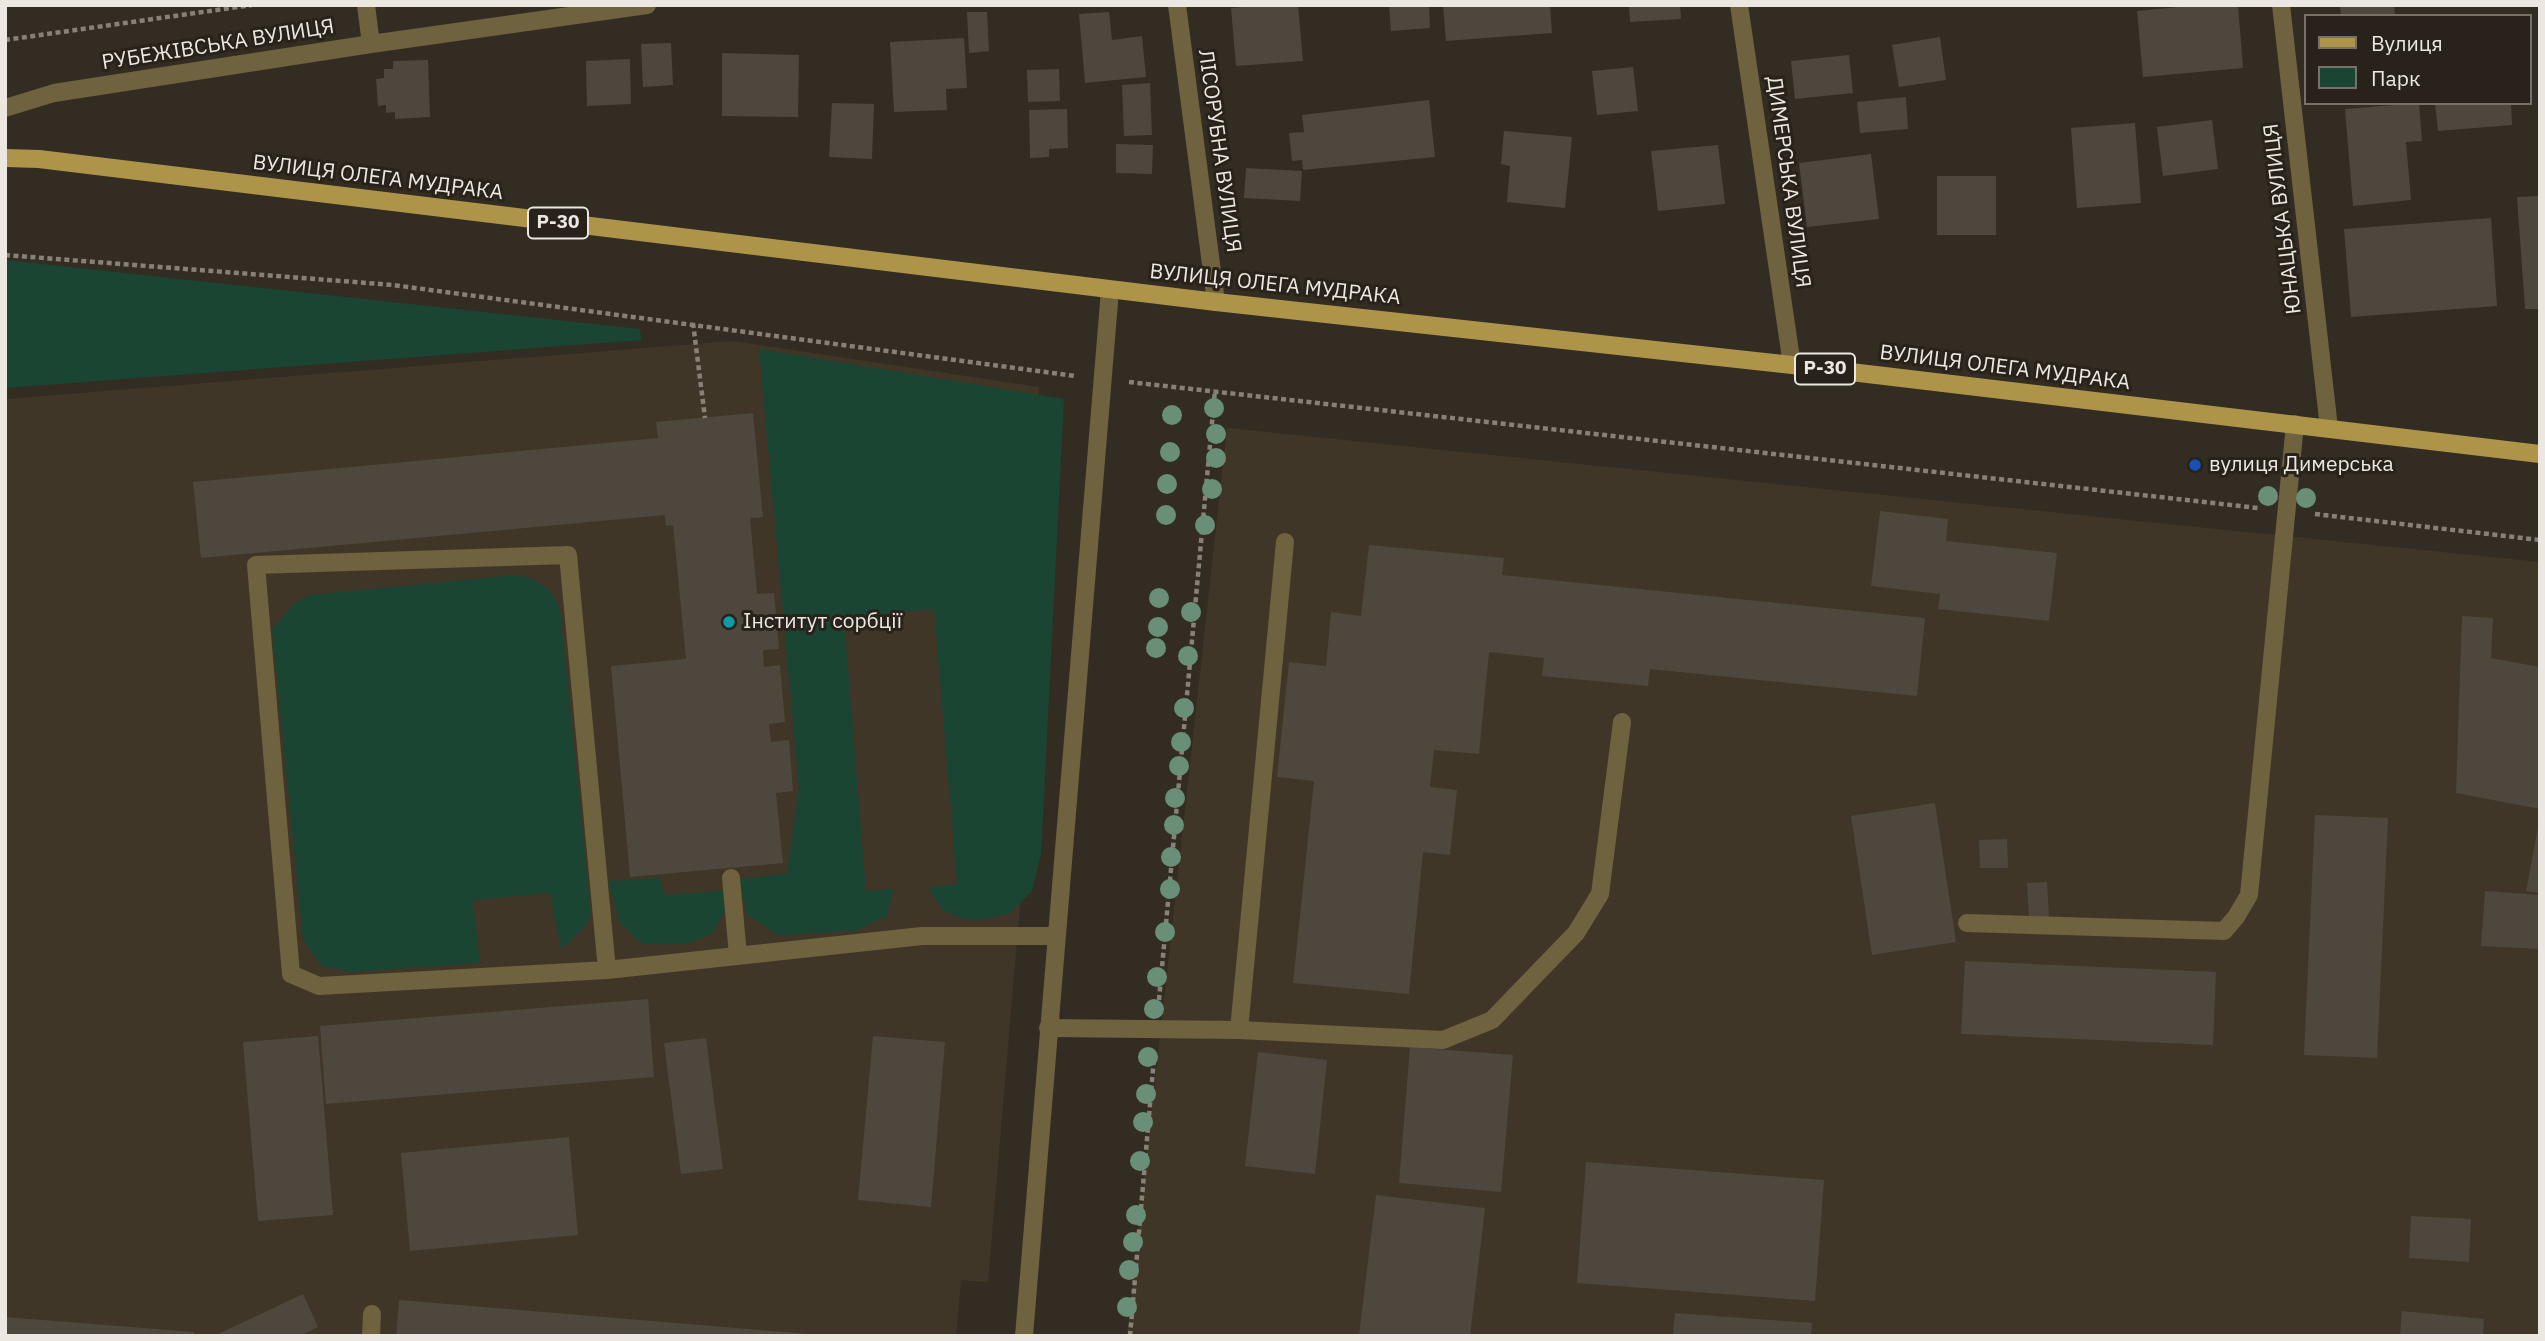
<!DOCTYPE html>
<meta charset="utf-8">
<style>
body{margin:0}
#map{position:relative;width:2545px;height:1341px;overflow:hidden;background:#332c23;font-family:"IBM Plex Sans",sans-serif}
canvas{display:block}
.frame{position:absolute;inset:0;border:7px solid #ece7e1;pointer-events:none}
.legend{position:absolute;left:2304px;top:14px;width:228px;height:91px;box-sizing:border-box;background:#29221a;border:2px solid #77716a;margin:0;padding:9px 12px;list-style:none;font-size:21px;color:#ece7e1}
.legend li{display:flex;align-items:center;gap:14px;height:35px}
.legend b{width:35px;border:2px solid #77716a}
</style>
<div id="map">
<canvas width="2545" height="1341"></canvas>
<div class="frame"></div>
<ul class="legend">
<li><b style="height:9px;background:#ae9449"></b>Вулиця</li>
<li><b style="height:19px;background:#1b4533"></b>Парк</li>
</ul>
</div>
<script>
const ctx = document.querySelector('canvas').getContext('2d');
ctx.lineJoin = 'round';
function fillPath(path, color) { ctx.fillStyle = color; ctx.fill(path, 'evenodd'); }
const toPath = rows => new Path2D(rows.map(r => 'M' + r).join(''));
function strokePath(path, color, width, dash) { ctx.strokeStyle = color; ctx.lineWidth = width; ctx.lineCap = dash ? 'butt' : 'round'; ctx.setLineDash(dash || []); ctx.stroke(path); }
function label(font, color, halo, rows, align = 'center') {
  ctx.font = font + ' "IBM Plex Sans",sans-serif'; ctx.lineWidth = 6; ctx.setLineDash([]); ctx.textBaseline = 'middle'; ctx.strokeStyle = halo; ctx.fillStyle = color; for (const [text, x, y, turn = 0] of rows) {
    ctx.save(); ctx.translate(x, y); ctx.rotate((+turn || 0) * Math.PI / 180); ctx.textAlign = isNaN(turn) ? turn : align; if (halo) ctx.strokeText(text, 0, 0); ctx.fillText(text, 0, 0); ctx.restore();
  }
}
fillPath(toPath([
 [733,341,1039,387,1022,882,988,1282,961,1280,956,1336,5,1336,5,399],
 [1227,428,2540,562,2540,1336,1127,1336]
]), '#403628');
fillPath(toPath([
 [5,260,640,329,641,340,5,388],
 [759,349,1064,399,1041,854,1032,891,1010,913,987,919,963,919,944,911,928,887,957,884,934,609,844,617,866,891,894,889,887,916,855,931,777,935,747,914,739,879,787,874,799,788],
 [515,575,529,577,541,584,553,595,560,608,591,913,585,927,561,949,550,893,473,900,480,963,351,972,321,966,303,939,272,629,295,603,310,595],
 [660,878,664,895,723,891,725,911,713,933,686,944,642,944,619,922,608,881]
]), '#1b4533');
fillPath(toPath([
 [1267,5,1298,5,1303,61,1236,66,1231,8],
 [1389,5,1429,5,1430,28,1391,31],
 [1443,5,1550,5,1552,33,1446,41],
 [1629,5,1680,5,1681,19,1630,22],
 [2200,5,2238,5,2243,68,2143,77,2137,11],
 [2340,5,2394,5,2395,16,2341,16],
 [967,12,987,12,989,51,969,53],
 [1109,12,1112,40,1142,36,1146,77,1085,83,1079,14],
 [1940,37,1946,80,1899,87,1892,45],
 [964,38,967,88,946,89,947,110,894,112,890,42],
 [671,43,673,85,643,87,641,44],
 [722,53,799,55,798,117,722,116],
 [1849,55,1853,93,1795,99,1791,61],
 [630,59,631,104,587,106,586,61],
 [428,60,430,117,395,119,395,112,386,113,386,105,378,106,376,79,384,78,384,69,393,69,393,61],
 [1633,67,1638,111,1597,115,1592,71],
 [1059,69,1060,101,1028,102,1027,70],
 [1150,83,1152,135,1124,136,1122,85],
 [1906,97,1908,129,1860,133,1857,102],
 [1429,100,1435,157,1303,170,1302,160,1292,161,1289,133,1304,132,1302,115],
 [832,103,874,104,872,159,829,157],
 [2419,103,2422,141,2406,142,2411,200,2353,206,2345,109],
 [2435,103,2511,103,2512,125,2438,131],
 [1067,109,1068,148,1049,149,1049,157,1030,158,1029,110],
 [2212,120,2218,169,2163,176,2157,127],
 [2135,123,2141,203,2077,208,2071,128],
 [1504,131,1572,137,1565,208,1507,202,1510,166,1501,164],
 [1116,144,1153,145,1152,174,1116,173],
 [1718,145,1725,204,1658,211,1651,151],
 [1871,154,1879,219,1807,227,1799,163],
 [1246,168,1302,171,1300,201,1244,198],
 [1937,176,1996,176,1996,235,1937,235],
 [2540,196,2540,309,2525,309,2517,197],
 [2491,218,2497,306,2351,317,2344,229],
 [753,413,763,517,750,518,757,594,774,593,779,649,763,650,764,667,780,665,785,722,769,724,771,742,789,740,793,791,776,793,783,863,630,877,611,666,686,659,673,525,666,526,665,515,201,558,193,482,658,438,656,422],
 [1880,511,1948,519,1946,541,2057,553,2049,621,1938,609,1940,594,1871,586],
 [1369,545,1504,558,1502,575,1925,618,1917,696,1650,669,1648,686,1542,676,1544,658,1489,652,1479,754,1434,750,1430,787,1457,790,1450,855,1423,852,1409,994,1293,983,1314,781,1277,777,1289,662,1326,666,1331,612,1361,616],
 [2462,616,2493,618,2491,658,2540,667,2540,809,2456,793],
 [1935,803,1956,942,1872,955,1851,816],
 [2315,815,2388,818,2377,1058,2304,1055],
 [2538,828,2540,828,2540,893,2526,891],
 [2007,839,2008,868,1980,868,1979,840],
 [2047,882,2049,917,2029,918,2027,883],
 [2485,891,2540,895,2540,949,2481,946],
 [1965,961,2216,972,2213,1045,1961,1034],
 [648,999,654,1077,326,1104,320,1026],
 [318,1036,333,1215,258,1221,243,1042],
 [873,1036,945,1042,931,1207,858,1200],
 [706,1038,723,1169,681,1174,664,1043],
 [1410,1047,1513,1055,1501,1192,1399,1183],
 [1258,1052,1327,1060,1315,1174,1245,1166],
 [569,1137,578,1235,410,1251,401,1153],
 [1586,1162,1824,1180,1815,1301,1577,1283],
 [1376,1195,1485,1208,1470,1336,1359,1336],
 [2411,1216,2471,1219,2469,1262,2409,1258],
 [303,1294,318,1327,300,1336,214,1336],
 [399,1300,808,1334,808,1336,396,1336],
 [2402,1311,2484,1319,2483,1336,2400,1336],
 [1675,1313,1812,1323,1811,1336,1673,1336],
 [5,1317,194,1332,194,1336,5,1336]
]), '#4d473d');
strokePath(toPath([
 [5,40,252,5],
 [5,255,393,285,1075,376],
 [693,323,705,418],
 [1129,382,2258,508],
 [2315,514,2540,540],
 [1159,1000,1215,390],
 [1130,1336,1154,1058]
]), '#878179', 4.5, [5, 3.5]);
strokePath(toPath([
 [731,878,738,955],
 [1967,923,2224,931,2236,917,2249,895,2295,424],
 [607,970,568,555,256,565,291,974,319,986,607,970,922,936,1055,936],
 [1048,1028,1239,1030,1443,1040,1492,1020,1576,933,1600,894,1622,722],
 [1239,1030,1285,542],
 [371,1336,372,1314]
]), '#6e623f', 18);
strokePath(toPath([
 [366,5,371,44],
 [1177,5,1216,302],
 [1739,5,1792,365],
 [2281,5,2329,428],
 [5,108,54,93,371,44,647,5]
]), '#6e623f', 18);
strokePath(toPath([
 [1024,1336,1110,290]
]), '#6e623f', 18);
strokePath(toPath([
 [5,158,39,159,1216,302,1792,365,2540,454]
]), '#ae9449', 18);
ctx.fillStyle = '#6a8f78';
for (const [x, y] of [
 [1214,408],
 [1172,415],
 [1216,434],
 [1170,452],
 [1216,458],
 [1167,484],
 [1212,489],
 [2268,496],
 [2306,498],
 [1166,515],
 [1205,525],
 [1159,598],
 [1191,612],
 [1158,627],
 [1156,648],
 [1188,656],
 [1184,708],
 [1181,742],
 [1179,766],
 [1175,798],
 [1174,825],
 [1171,857],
 [1170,889],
 [1165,932],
 [1157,977],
 [1154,1009],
 [1148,1057],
 [1146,1094],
 [1143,1122],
 [1140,1161],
 [1136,1215],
 [1133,1242],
 [1129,1270],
 [1127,1307]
]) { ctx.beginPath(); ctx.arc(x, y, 10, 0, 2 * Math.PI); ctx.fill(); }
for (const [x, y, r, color] of [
 [2195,465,7,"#1a4fb4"],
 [729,622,7,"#0f9aa8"]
]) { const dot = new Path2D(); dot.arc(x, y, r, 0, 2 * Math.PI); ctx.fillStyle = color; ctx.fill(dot); strokePath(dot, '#29221a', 2.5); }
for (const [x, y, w] of [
 [558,223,60],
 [1825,369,60]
]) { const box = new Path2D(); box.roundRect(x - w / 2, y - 15.5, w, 31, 5); ctx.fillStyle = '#29221a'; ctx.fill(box); strokePath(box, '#ece7e1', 2); }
label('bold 19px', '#ece7e1', null, [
 ["Р-30",558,223],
 ["Р-30",1825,369]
]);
label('21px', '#ece7e1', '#29221a', [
 ["РУБЕЖІВСЬКА ВУЛИЦЯ",218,45,-9],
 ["ЛІСОРУБНА ВУЛИЦЯ",1219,151,82],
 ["ВУЛИЦЯ ОЛЕГА МУДРАКА",378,178,7],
 ["ДИМЕРСЬКА ВУЛИЦЯ",1788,182,82],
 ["ЮНАЦЬКА ВУЛИЦЯ",2283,219,-97],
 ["ВУЛИЦЯ ОЛЕГА МУДРАКА",1275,285,6],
 ["ВУЛИЦЯ ОЛЕГА МУДРАКА",2005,368,7]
]);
label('21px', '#ece7e1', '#29221a', [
 ["вулиця Димерська",2209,465],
 ["Інститут сорбції",743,622]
], 'left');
</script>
